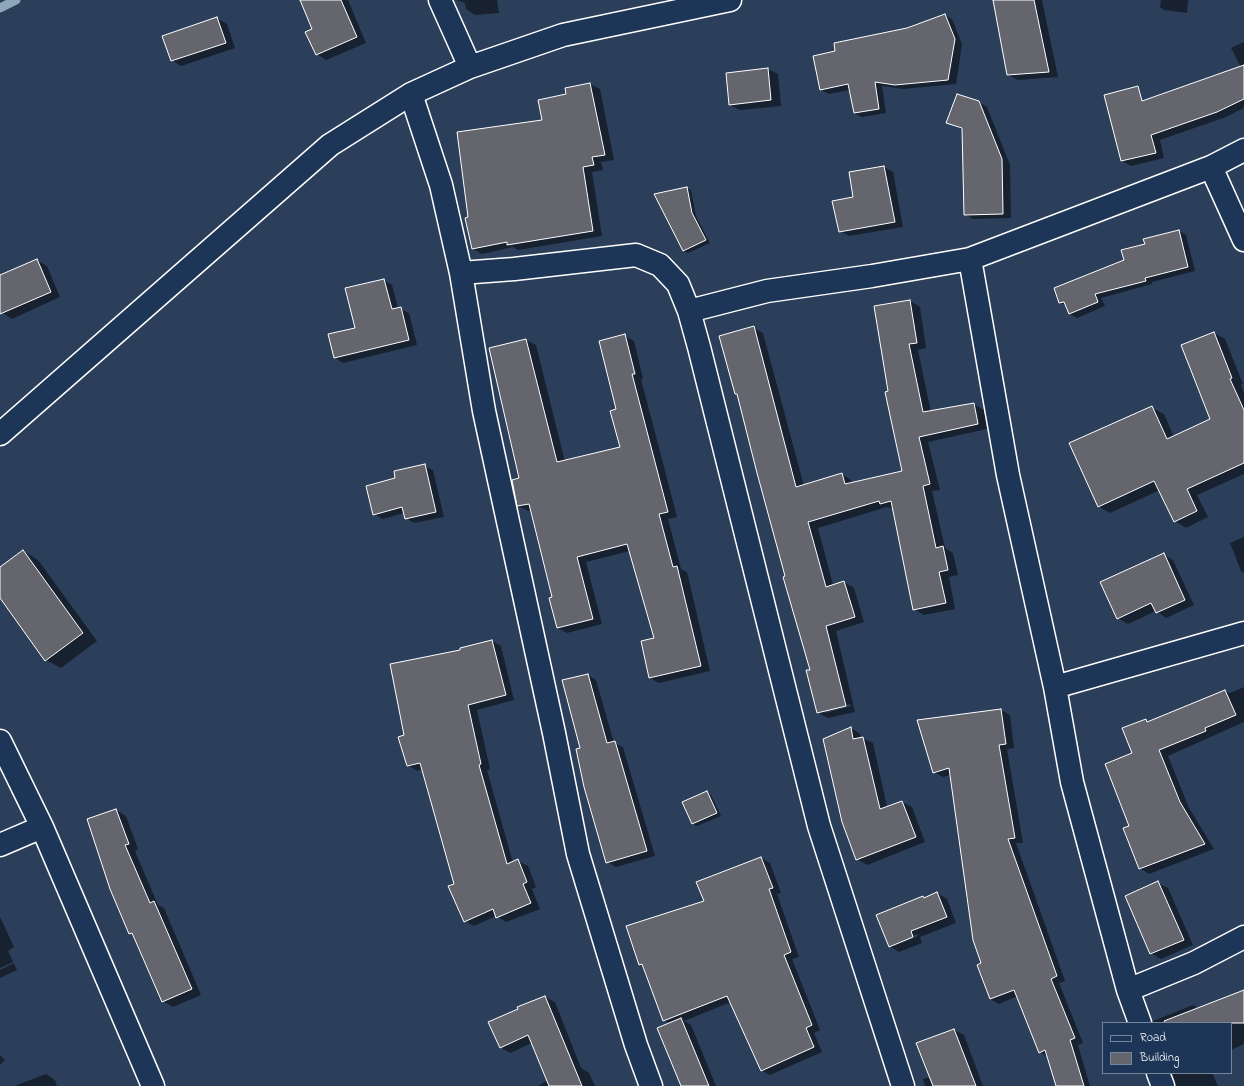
<!DOCTYPE html>
<style>
body{margin:0}
#map{position:relative;width:1244px;height:1086px;overflow:hidden;background:#2b3f5b;font-family:"Indie Flower",sans-serif}
canvas{display:block}
.legend{position:absolute;left:1102px;top:1022px;width:130px;height:52px;box-sizing:border-box;background:#1d3557;border:1px solid #77869a;margin:0;padding:5px 7px;list-style:none;font-size:12px;color:#fff}
.legend li{display:flex;align-items:center;gap:8px;height:20px}
.legend b{width:20px;border:1px solid #77869a}
</style>
<div id="map">
<canvas width="1244" height="1086"></canvas>
<ul class="legend">
<li><b style="height:5px;background:#1d3557"></b>Road</li>
<li><b style="height:11px;background:#64656d"></b>Building</li>
</ul>
</div>
<script>
const ctx = document.querySelector('canvas').getContext('2d');
ctx.lineJoin = 'round';
function fillPath(path, color) { ctx.fillStyle = color; ctx.fill(path, 'evenodd'); }
const toPath = rows => new Path2D(rows.map(r => 'M' + r).join(''));
function strokePath(path, color, width, dash) { ctx.strokeStyle = color; ctx.lineWidth = width; ctx.lineCap = dash ? 'butt' : 'round'; ctx.setLineDash(dash || []); ctx.stroke(path); }
fillPath(toPath([
 [312,0,348,0,366,43,326,60,317,54],
 [457,0,501,0,497,0,499,13,475,15,466,9,465,3],
 [994,0,1042,0,1058,77,1018,80,1008,75],
 [1161,0,1188,0,1187,13,1164,10,1160,7],
 [945,15,952,19,962,44,956,84,903,89,882,86,886,113,862,117,854,113,850,90,829,94,821,90,837,52],
 [217,18,227,24,235,48,181,66,172,60],
 [1244,42,1244,108,1226,117,1160,140,1164,158,1131,166,1122,161,1113,127,1241,67,1231,48],
 [768,69,778,74,781,106,740,110,730,105],
 [590,84,600,89,614,160,601,162,603,170,592,172,602,236,518,250,513,247,482,254,473,249,469,218,544,121,567,95,566,89],
 [979,102,987,107,1010,165,1011,218,973,219,965,214,963,130,948,122],
 [884,167,893,172,903,227,849,236,840,231,854,197],
 [686,188,691,190,696,216,710,243,688,253,683,251],
 [1179,231,1186,235,1195,271,1152,282,1152,284,1101,298,1105,306,1077,318,1070,314,1067,306,1060,303,1125,261],
 [37,260,47,266,60,297,12,319,3,313,0,307,0,276],
 [383,280,392,285,398,308,409,313,417,345,343,363,335,358,356,329],
 [910,301,920,307,926,348,918,350,931,412,974,404,984,410,987,429,928,442,940,490,932,491,945,548,953,553,958,575,949,577,955,609,924,615,914,609,893,508,887,507,818,528,833,585,844,582,854,588,864,622,836,631,855,712,828,718,818,713,808,671,812,670,738,395,736,394,754,328,763,333,804,486,842,474,851,480,852,483,903,471,889,392],
 [850,704,851,706,825,713,825,711],
 [1214,333,1225,339,1243,384,1241,385,1244,393,1244,474,1197,495,1208,517,1186,528,1175,521,1160,490,1110,513,1098,506,1152,408,1164,414,1174,437,1212,420],
 [625,336,634,341,643,379,641,379,677,517,668,519,681,569,687,572,710,671,659,683,650,678,642,642,655,639,630,551,586,562,602,624,567,633,558,628,553,598,531,510,528,511,518,506,520,479,490,349,526,340,536,345,565,462,621,447,617,410],
 [424,466,433,470,444,517,414,523,406,518,404,513,383,519,374,514,396,479],
 [1244,537,1244,573,1241,571,1230,543],
 [23,551,38,560,97,641,61,668,46,660,0,596,0,568],
 [1163,554,1173,560,1194,605,1166,618,1156,611,1128,624,1118,618],
 [492,641,501,646,514,700,477,710,490,769,487,770,513,863,518,861,528,866,536,887,532,889,540,909,506,922,496,916,474,926,465,921,423,769,417,771,408,765,405,736,462,651],
 [588,675,596,680,614,743,623,747,655,856,616,867,607,862,581,749],
 [1244,687,1244,722,1168,756,1189,808,1214,849,1149,874,1140,868,1130,826,1133,753,1146,720,1150,722,1225,691,1230,693],
 [1001,710,1010,715,1014,748,1007,749,1023,843,1016,843,1065,981,1059,983,1083,1043,1078,1045,1090,1086,1057,1086,1048,1057,1040,1052,1018,996,999,1004,990,999,983,964,951,775,943,777,934,772],
 [851,728,860,734,861,738,873,743,887,807,902,802,912,807,925,842,867,865,857,859],
 [707,792,711,795,721,816,697,826,692,824],
 [116,810,126,816,138,849,135,851,158,905,164,908,201,995,173,1007,163,1001,135,936,130,933],
 [761,858,770,863,781,893,777,894,799,957,792,959,820,1030,814,1033,822,1052,770,1075,761,1070,731,1002,684,1021,691,1025,716,1086,682,1086,670,1024,664,1020,644,966,640,964,705,901],
 [1158,883,1168,888,1193,945,1161,959,1151,953],
 [937,893,947,899,956,923,920,937,922,943,899,952,889,946,923,897,925,898],
 [917,934,918,936,895,945,895,943],
 [0,917,14,947,8,951,17,970,0,978,0,970,14,963,13,962,0,968],
 [1244,991,1244,1044,1231,1050,1231,1023,1153,1023,1153,1021,1193,1005,1199,1009],
 [545,997,555,1002,581,1068,589,1073,595,1086,538,1086,548,1080,532,1043,510,1053,500,1047],
 [954,1030,964,1035,983,1086,925,1086,923,1079,930,1077],
 [0,1055,5,1060,0,1065],
 [1172,1073,1212,1073,1218,1086,1176,1086],
 [46,1074,55,1080,57,1086,14,1086]
]), '#0007');
strokePath(toPath([
 [0,8,16,0]
]), '#8ea7b9', 9);
const building = toPath([
 [300,0,341,0,357,37,316,55,305,32,312,29,300,0],
 [993,0,1034,0,1049,72,1007,75,993,0],
 [945,14,955,39,948,80,895,85,875,82,879,109,854,113,848,84,820,90,813,56,835,51,834,43,907,28,945,14],
 [217,17,226,43,171,61,162,36,217,17],
 [1244,65,1244,99,1217,112,1151,135,1156,153,1121,161,1104,95,1138,86,1142,101,1244,65],
 [768,68,771,100,729,105,726,73,768,68],
 [590,83,605,155,592,157,594,165,583,167,593,231,507,245,507,242,472,249,465,218,468,217,457,132,542,120,538,100,566,94,565,88,590,83],
 [957,94,979,101,1002,159,1003,214,964,215,962,128,946,123,957,94],
 [884,166,895,222,839,232,832,201,853,197,849,172,884,166],
 [687,187,692,213,706,240,683,251,654,194,687,187],
 [1179,230,1188,267,1145,278,1146,281,1095,294,1098,302,1069,314,1064,302,1059,303,1054,288,1124,260,1121,250,1145,244,1143,239,1179,230],
 [37,259,51,292,0,314,0,275,37,259],
 [384,279,392,309,401,307,409,340,334,358,328,334,355,328,345,288,384,279],
 [910,300,917,343,909,344,923,412,974,403,978,424,919,437,930,484,923,486,936,548,943,546,948,570,939,572,946,603,913,610,891,501,880,504,879,501,808,522,826,587,844,581,855,617,826,626,846,706,817,713,806,670,810,670,783,577,785,576,757,473,737,394,735,394,719,336,754,326,796,487,842,473,845,484,902,471,885,392,888,391,874,306,910,300],
 [1214,332,1232,378,1230,379,1244,410,1244,463,1187,489,1197,511,1174,522,1154,481,1098,507,1069,443,1152,406,1167,439,1210,419,1181,345,1214,332],
 [625,334,635,374,632,374,668,512,659,514,673,567,677,566,701,666,649,678,641,641,654,638,627,544,577,557,593,619,557,628,549,598,552,597,529,504,517,506,512,480,519,478,489,348,526,339,557,462,620,447,610,411,616,409,599,341,625,334],
 [425,464,436,512,405,519,402,507,373,515,366,486,395,478,394,471,425,464],
 [23,550,83,633,45,661,0,598,0,567,23,550],
 [1164,553,1185,600,1156,613,1151,603,1117,619,1100,582,1164,553],
 [492,640,506,695,468,705,481,764,479,765,507,864,518,859,527,882,523,884,531,903,496,918,493,909,464,922,448,886,454,884,420,763,407,766,398,737,404,735,390,664,460,650,460,648,492,640],
 [588,674,607,743,615,741,647,851,606,863,584,787,576,749,580,748,562,680,588,674],
 [1225,690,1236,715,1205,728,1206,731,1159,750,1180,802,1205,844,1139,869,1123,828,1129,826,1105,764,1132,753,1122,728,1146,719,1147,722,1225,690],
 [1001,709,1006,744,999,745,1015,838,1008,839,1057,976,1051,979,1075,1038,1070,1040,1084,1086,1056,1086,1045,1050,1039,1053,1014,990,990,999,977,965,981,963,973,940,949,768,933,773,917,720,1001,709],
 [851,727,853,739,863,737,880,809,902,801,916,837,856,860,842,822,823,739,851,727],
 [707,791,717,813,692,824,682,802,707,791],
 [116,809,129,844,125,845,150,903,154,901,192,989,162,1002,132,933,129,934,110,889,87,819,116,809],
 [761,857,773,888,769,889,791,952,784,955,812,1025,806,1028,814,1047,761,1071,727,996,663,1021,642,964,639,965,626,926,704,901,696,882,761,857],
 [1158,881,1184,940,1150,954,1125,896,1158,881],
 [937,892,947,917,911,931,913,937,889,947,876,915,923,896,924,898,937,892],
 [1244,990,1244,1023,1165,1023,1164,1021,1244,990],
 [545,996,582,1086,549,1086,528,1035,500,1048,488,1022,518,1009,517,1007,545,996],
 [681,1018,709,1086,681,1086,657,1028,681,1018],
 [954,1029,976,1086,933,1086,916,1043,954,1029]
]);
fillPath(building, '#64656d');
strokePath(building, '#fff', 1);
const minor = toPath([
 [440,0,470,67],
 [411,94,441,185,461,273,484,411,554,733,578,854,636,1045,651,1086],
 [1211,167,1244,240],
 [970,259,1008,475,1055,687,1072,782,1128,990,1140,1023],
 [461,273,514,269,636,255,660,265,678,284,689,311,699,347,819,826,903,1086],
 [689,311,767,291,872,276,970,259,1211,167,1244,150],
 [0,434,330,145,411,94,470,67,563,35,730,0],
 [1055,687,1244,633],
 [0,741,42,827,153,1086],
 [0,845,42,827],
 [1128,990,1194,963,1244,937],
 [1158,1073,1163,1086]
]);
strokePath(minor, '#fff', 25);
strokePath(minor, '#1d3557', 22);
</script>
